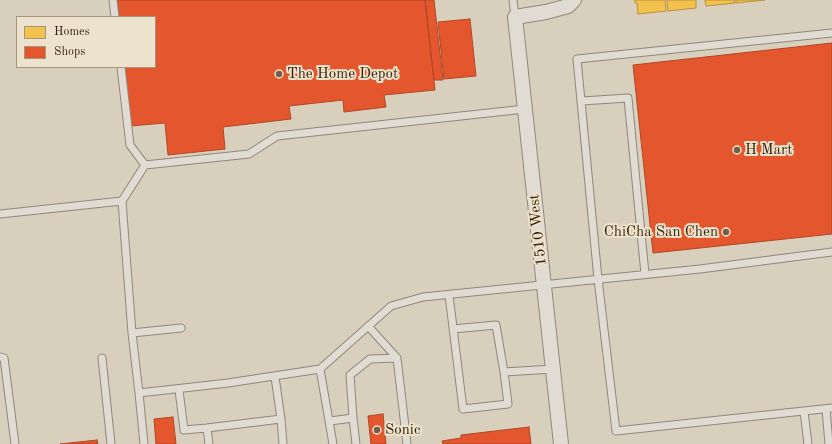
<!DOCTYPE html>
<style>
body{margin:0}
#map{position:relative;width:832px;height:444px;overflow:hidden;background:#d8cfbd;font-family:"Old Standard TT",serif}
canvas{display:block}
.legend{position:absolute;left:16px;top:16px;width:140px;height:52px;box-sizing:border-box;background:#ede2cc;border:1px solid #a5957f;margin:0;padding:5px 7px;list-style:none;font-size:12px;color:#38220b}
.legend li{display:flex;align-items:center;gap:8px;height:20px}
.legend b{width:20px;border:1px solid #a5957f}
</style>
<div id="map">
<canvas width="832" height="444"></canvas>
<ul class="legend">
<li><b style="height:11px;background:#f2c14e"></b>Homes</li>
<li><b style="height:11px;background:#e4572e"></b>Shops</li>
</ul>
</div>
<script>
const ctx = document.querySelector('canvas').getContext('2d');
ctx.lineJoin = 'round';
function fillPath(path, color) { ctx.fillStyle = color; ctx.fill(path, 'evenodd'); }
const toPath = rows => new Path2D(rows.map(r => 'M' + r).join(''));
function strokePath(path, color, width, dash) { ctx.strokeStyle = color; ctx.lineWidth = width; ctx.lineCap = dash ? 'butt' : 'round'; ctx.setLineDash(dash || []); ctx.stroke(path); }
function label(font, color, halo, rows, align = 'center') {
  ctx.font = font + ' "Old Standard TT",serif'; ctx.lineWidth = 4; ctx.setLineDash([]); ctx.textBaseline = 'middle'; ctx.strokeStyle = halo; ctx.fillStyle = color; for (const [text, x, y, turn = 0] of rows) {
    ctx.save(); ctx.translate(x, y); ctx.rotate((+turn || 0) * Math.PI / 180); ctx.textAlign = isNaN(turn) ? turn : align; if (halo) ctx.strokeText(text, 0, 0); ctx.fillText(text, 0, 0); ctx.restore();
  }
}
const homes = toPath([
 [635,0,665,0,666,11,638,14,637,3,635,3,635,0],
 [667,0,696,0,696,8,668,11,667,0],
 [705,0,734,0,735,3,706,6,705,0],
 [736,0,765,0,736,3,736,0]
]);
fillPath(homes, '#f2c14e');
strokePath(homes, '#ba913a', 1);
const shops = toPath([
 [117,0,425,0,435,90,384,95,386,107,344,112,343,100,289,106,291,119,223,127,225,149,168,155,165,123,130,126,124,67,155,67,155,17,119,17,117,0],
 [425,0,434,0,443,80,434,80,425,0],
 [470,19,476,76,444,79,438,22,470,19],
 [832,43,832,234,653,253,633,65,832,43],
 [383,414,386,444,371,444,368,416,383,414],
 [173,417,176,444,156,444,154,419,173,417],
 [529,427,531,444,443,444,442,441,461,438,461,435,529,427],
 [97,440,98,444,60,444,97,440]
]);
fillPath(shops, '#e4572e');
strokePath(shops, '#b04724', 1);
const service = toPath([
 [113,0,115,17],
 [513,0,515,17],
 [832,33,577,59,598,279,616,431,832,408],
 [121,67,130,145,145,165],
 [582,101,628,98,645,274],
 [122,201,145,165,249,154,277,136,525,109],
 [0,214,122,201,132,333,181,328],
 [449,295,463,409,508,404,504,372,553,369],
 [368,326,397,358,407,444],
 [453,329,496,325,504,372],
 [132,333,139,393],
 [0,357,4,358,15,444],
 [102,358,111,444],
 [320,369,333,444],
 [275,377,281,419],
 [179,390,184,430,207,428],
 [826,409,829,444],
 [804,411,808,444],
 [353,418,350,375,370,359,397,358],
 [330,421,353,418,356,444],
 [144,444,139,393,228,383,320,369,391,306,423,297,700,269,832,252],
 [209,444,207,428,281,419,283,444]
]);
const minor = toPath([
 [561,444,515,17,546,12,568,6,574,0]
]);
strokePath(service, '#8f877a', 9);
strokePath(minor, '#8f877a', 16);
strokePath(service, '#e0dcd3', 7);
strokePath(minor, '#e0dcd3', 14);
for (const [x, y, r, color] of [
 [279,74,4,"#705f49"],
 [737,150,4,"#705f49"],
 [726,232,4,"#705f49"],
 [377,430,4,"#705f49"]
]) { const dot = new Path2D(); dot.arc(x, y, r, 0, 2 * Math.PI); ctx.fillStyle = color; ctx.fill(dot); strokePath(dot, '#ede2cc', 1.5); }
label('15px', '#38220b', '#ede2cc', [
 ["The Home Depot",287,74],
 ["H Mart",745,150],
 ["ChiCha San Chen",718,232,"right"],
 ["Sonic",385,430]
], 'left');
label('15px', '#38220b', '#ede2cc', [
 ["1510 West",538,230,-96]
]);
</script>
